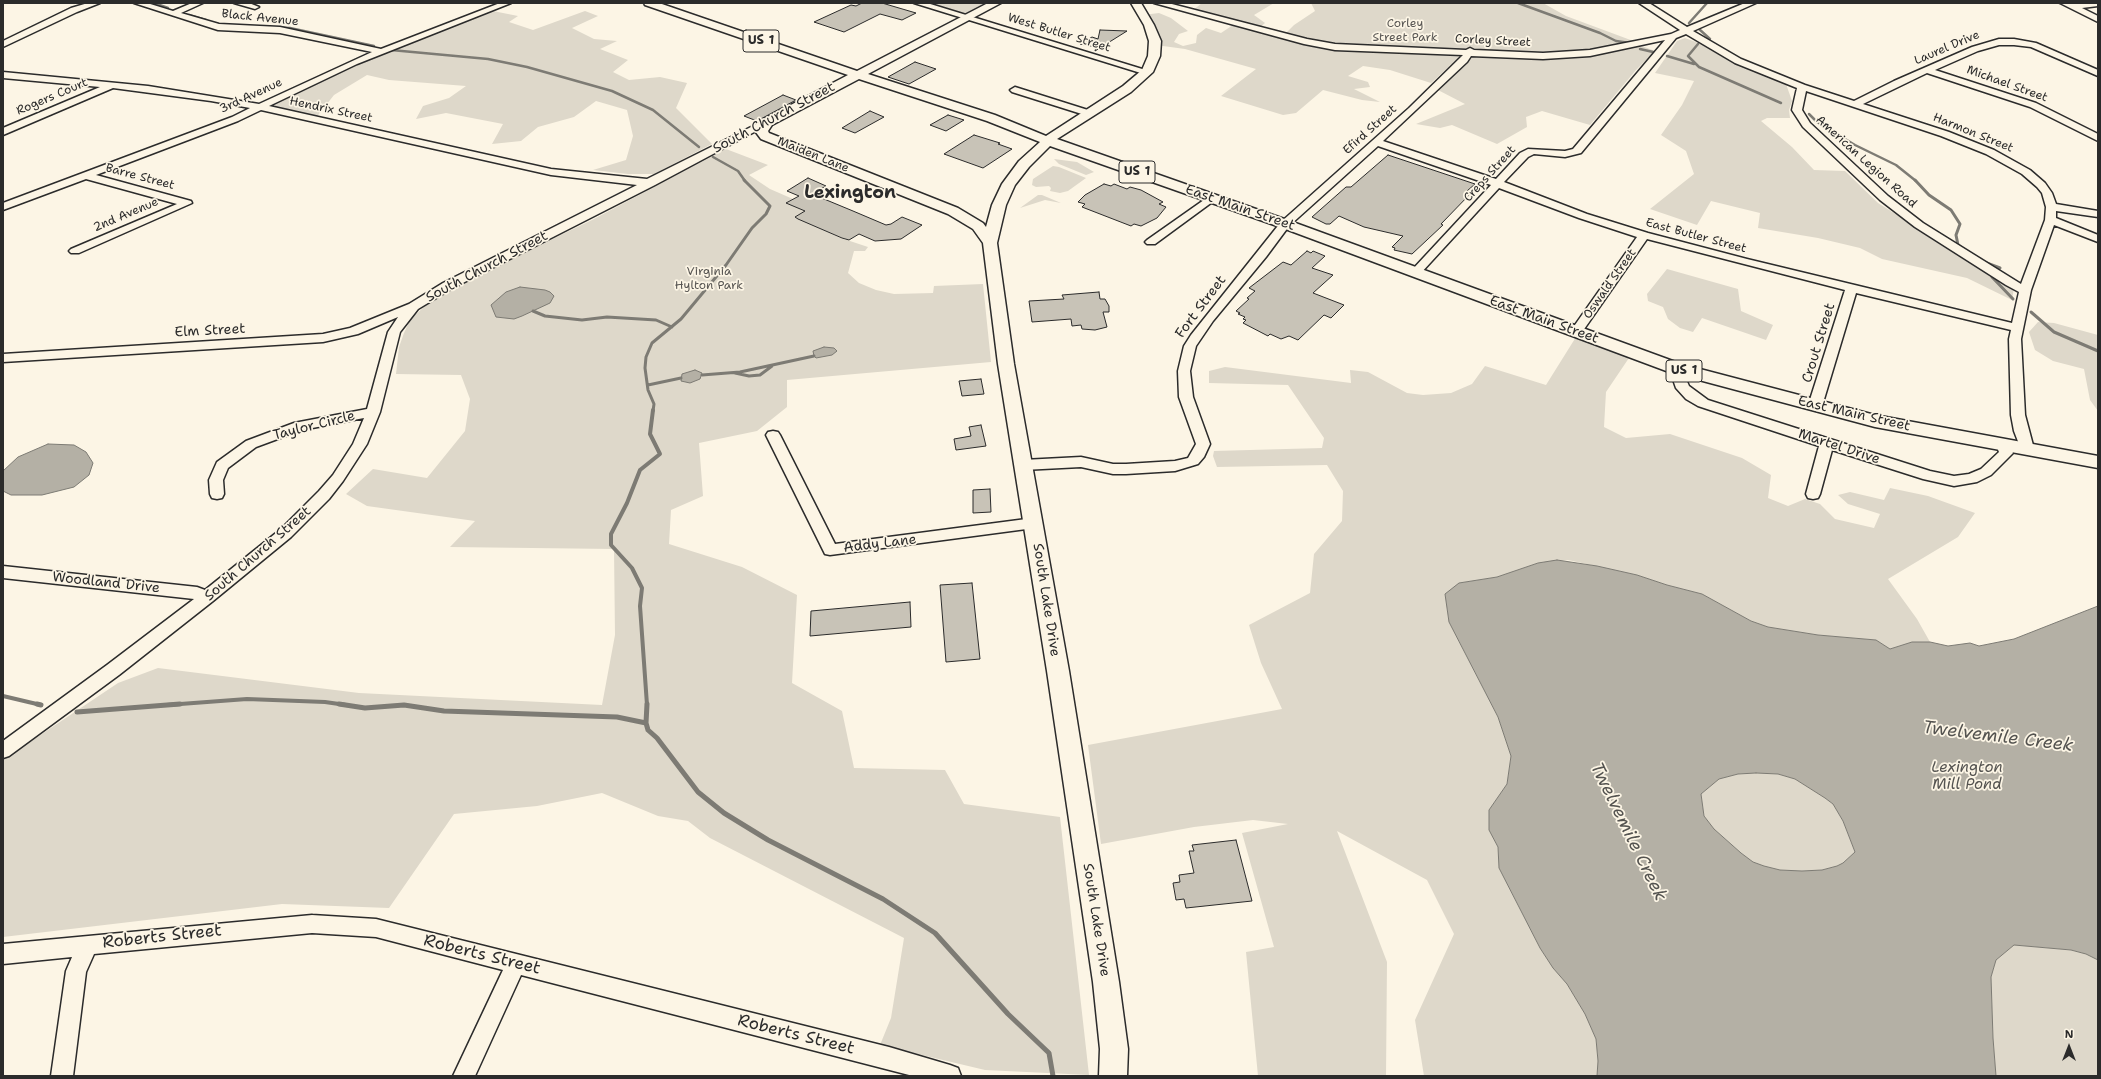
<!DOCTYPE html>
<style>
body{margin:0}
#map{position:relative;width:2101px;height:1079px;overflow:hidden;background:#fcf5e5;font-family:"Shantell Sans",sans-serif}
canvas{display:block}
.frame{position:absolute;inset:0;border:4px solid #2b2b2b;pointer-events:none}
.north{position:absolute;left:2049px;top:1027px;width:40px;height:40px;-webkit-text-stroke:3px #fcf5e5;paint-order:stroke;rotate:0deg;font-size:11px;font-weight:700;line-height:16px;text-align:center;color:#2b2b2b}
.north::after{content:'';display:block;margin:auto;width:14px;height:18px;background:#2b2b2b;clip-path:polygon(50% 0,100% 100%,50% 72%,0 100%)}
</style>
<div id="map">
<canvas width="2101" height="1079"></canvas>
<div class="frame"></div>
<div class="north">N</div>
</div>
<script>
const ctx = document.querySelector('canvas').getContext('2d');
ctx.lineJoin = 'round';
function fillPath(path, color) { ctx.fillStyle = color; ctx.fill(path, 'evenodd'); }
const toPath = rows => new Path2D(rows.map(r => 'M' + r).join(''));
function strokePath(path, color, width, dash) { ctx.strokeStyle = color; ctx.lineWidth = width; ctx.lineCap = dash ? 'butt' : 'round'; ctx.setLineDash(dash || []); ctx.stroke(path); }
function label(font, color, halo, rows, align = 'center') {
  ctx.font = font + ' "Shantell Sans",sans-serif'; ctx.lineWidth = 3.5; ctx.setLineDash([]); ctx.textBaseline = 'middle'; ctx.strokeStyle = halo; ctx.fillStyle = color; for (const [text, x, y, turn = 0] of rows) {
    ctx.save(); ctx.translate(x, y); ctx.rotate((+turn || 0) * Math.PI / 180); ctx.textAlign = isNaN(turn) ? turn : align; if (halo) ctx.strokeText(text, 0, 0); ctx.fillText(text, 0, 0); ctx.restore();
  }
}
fillPath(toPath([
 [927,3,989,3,967,14],
 [1202,3,1274,3,1254,15,1265,23,1258,29,1192,11],
 [1311,3,1543,3,1566,16,1636,42,1573,53,1543,54,1444,49,1349,48,1284,35,1294,25,1315,11],
 [488,10,518,16,509,22,533,30,585,11,598,16,572,28,594,39,617,41,600,49,628,60,613,72,629,80,660,77,687,83,676,108,712,144,654,174,628,174,593,170,626,160,633,136,627,110,596,101,574,117,538,127,521,141,492,144,503,124,446,113,416,119,423,106,449,98,466,86,389,80,367,75,334,95,315,119,259,107,302,86],
 [1159,13,1171,18,1188,31,1179,34,1174,42,1183,46,1196,43,1197,35,1206,28,1221,33,1233,25,1305,42,1464,53,1431,83,1390,70,1363,66,1348,76,1368,82,1370,87,1354,89,1380,102,1362,100,1323,90,1296,113,1283,115,1221,96,1256,69,1185,49,1163,46,1155,47,1143,15],
 [1685,38,1704,45,1740,67,1786,84,1792,101,1789,110,1790,118,1767,118,1761,121,1792,147,1814,170,1845,171,1878,203,2014,288,2012,300,1967,278,1882,259,1860,248,1818,238,1758,228,1760,213,1711,201,1697,225,1650,209,1694,174,1686,151,1661,135,1682,105,1694,81,1655,73,1677,41],
 [1642,46,1655,51,1636,70,1590,125,1542,111,1526,117,1527,127,1497,144,1452,125,1440,128,1416,124,1465,104,1436,89,1465,66,1475,54,1536,58],
 [726,149,768,165,749,175,770,189,793,199,787,203,805,211,795,217,841,238,868,247,865,251,854,251,848,273,859,283,876,290,894,294,933,293,934,286,983,284,991,362,787,380,787,407,757,431,699,443,703,496,671,510,669,544,742,567,797,595,792,683,842,711,854,768,945,770,964,804,1060,817,1089,1075,985,1070,880,1045,891,1018,904,938,710,838,688,821,658,816,602,793,537,806,454,814,389,908,282,904,3,937,3,760,118,683,158,668,359,693,602,705,615,635,614,549,450,547,475,521,367,506,346,494,373,469,427,478,465,431,470,399,461,375,396,374,399,347,404,333,410,320,426,305,461,283,592,220],
 [1054,159,1077,162,1094,172,1086,175,1059,164],
 [1053,166,1059,167,1086,178,1068,191,1060,193,1050,191,1051,188,1049,186,1036,187,1032,185,1033,179],
 [1038,195,1042,195,1061,203,1045,200,1020,208],
 [1667,269,1738,289,1741,311,1773,325,1766,340,1702,318,1693,332,1680,328,1668,319,1663,307,1648,301,1647,294],
 [2038,322,2054,323,2098,335,2098,411,2090,400,2084,369,2053,361,2035,350,2029,332],
 [1576,337,1633,352,1606,392,1604,427,1626,438,1670,434,1742,458,1771,475,1768,498,1788,506,1805,499,1820,504,1835,519,1874,528,1880,514,1848,504,1838,495,1850,492,1884,500,1890,488,1928,496,1975,513,1958,537,1888,579,1917,619,1930,642,1912,642,1890,649,1876,640,1818,635,1768,627,1751,621,1702,594,1667,585,1637,575,1568,560,1538,563,1497,577,1459,583,1447,608,1450,624,1498,717,1511,756,1507,784,1489,810,1489,830,1498,847,1499,868,1540,948,1553,968,1567,984,1585,1014,1596,1039,1598,1061,1597,1076,1424,1076,1415,1020,1454,934,1427,880,1337,831,1387,962,1386,1076,1258,1076,1246,952,1274,947,1242,833,1288,824,1253,820,1194,827,1101,844,1088,745,1282,709,1261,663,1249,625,1310,593,1314,554,1342,521,1343,491,1327,465,1217,467,1213,456,1214,451,1322,448,1324,438,1288,385,1209,383,1209,371,1225,367,1351,383,1350,370,1368,372,1407,393,1423,395,1451,393,1472,384,1485,366,1546,385],
 [1756,773,1778,774,1795,779,1825,798,1833,804,1843,821,1855,852,1843,863,1837,866,1822,870,1802,871,1780,870,1764,866,1753,862,1741,853,1714,829,1704,816,1701,794,1719,779,1738,774],
 [2014,945,2071,950,2086,954,2098,960,2098,1076,1996,1076,1993,1038,1991,977,1996,960]
]), '#ded8ca');
const water = toPath([
 [520,287,545,290,550,292,554,296,550,303,522,316,514,319,496,317,491,305,506,292,520,287],
 [824,347,834,348,837,351,832,355,816,358,814,356,813,351,824,347],
 [695,370,702,373,700,379,690,383,681,381,682,374,695,370],
 [48,444,74,445,86,452,93,463,89,475,74,487,42,495,11,495,3,491,3,471,18,457,48,444],
 [1557,560,1597,566,1637,575,1667,585,1702,594,1751,621,1768,627,1818,635,1876,640,1890,649,1912,642,1930,642,1948,646,1970,643,1979,646,2014,639,2098,606,2098,960,2086,954,2071,950,2014,945,1996,960,1991,977,1993,1038,1996,1076,1597,1076,1598,1061,1596,1039,1585,1014,1567,984,1553,968,1540,948,1499,868,1498,847,1489,830,1489,810,1507,784,1511,756,1498,717,1449,622,1445,594,1459,583,1497,577,1538,563,1557,560],
 [1756,773,1778,774,1795,779,1825,798,1833,804,1843,821,1855,852,1843,863,1837,866,1822,870,1802,871,1780,870,1764,866,1753,862,1741,853,1714,829,1704,816,1701,794,1719,779,1738,774,1756,773]
]);
fillPath(water, '#b4b0a5');
strokePath(water, '#7d7b74', 1);
strokePath(toPath([
 [154,3,168,8],
 [1518,3,1600,33,1616,41,1630,43],
 [189,15,206,20],
 [1689,23,1707,3],
 [268,27,290,28,374,46],
 [1699,29,1710,39],
 [1698,44,1688,56,1699,67,1781,103],
 [1640,49,1653,52],
 [391,50,488,59,527,67,612,91,653,110,699,147],
 [1667,56,1694,64],
 [1809,114,1817,122,1855,145,1896,165,1916,181],
 [713,157,738,171,745,181]
]), '#7d7b74', 2.5);
strokePath(toPath([
 [1915,180,1929,195,1951,210,1960,224,1956,235,1958,245,1962,248],
 [1984,262,2000,268],
 [1992,277,2013,299],
 [533,311,545,316,582,320,607,317,656,320,672,327],
 [2031,312,2054,332,2098,351],
 [735,373,749,376,760,375,772,366],
 [702,375,740,372,814,356],
 [648,385,681,378],
 [653,411,654,404,648,390,645,368,646,357,652,343,681,319,726,265,752,228,766,214,770,206,744,180]
]), '#7d7b74', 3);
strokePath(toPath([
 [3,696,41,705],
 [167,705,247,699,325,702,346,705],
 [402,705,405,705],
 [647,705,640,606,642,588,632,568,611,545,611,534,627,503,640,470,660,454,650,434,653,410]
]), '#7d7b74', 4);
strokePath(toPath([
 [37,704,41,705],
 [339,704,365,708,404,705,444,711,617,717,646,723],
 [647,704,646,723,648,730,657,738,698,792,724,813,768,840,883,899,935,933,1008,1014,1049,1053,1053,1076],
 [77,712,180,704]
]), '#7d7b74', 5);
const building = toPath([
 [862,3,882,3,916,13,902,20,880,14,844,32,814,22,851,5,856,6,862,3],
 [1100,30,1127,31,1095,51,1096,47,1080,44,1092,37,1098,39,1100,30],
 [915,62,936,69,909,84,888,77,915,62],
 [783,95,796,100,757,121,744,116,783,95],
 [870,111,884,117,855,133,842,128,870,111],
 [948,115,964,120,946,131,930,125,948,115],
 [974,135,1000,143,998,144,1012,149,983,168,944,154,974,135],
 [1388,155,1475,184,1467,191,1471,193,1441,224,1443,225,1412,254,1394,250,1395,248,1392,247,1403,236,1364,227,1339,216,1330,224,1326,224,1312,217,1346,187,1351,187,1388,155],
 [808,178,826,186,812,194,853,211,886,225,891,224,902,217,922,225,901,239,875,241,859,234,849,240,842,238,798,219,795,217,805,211,786,203,799,196,787,191,808,178],
 [1104,184,1111,186,1114,184,1127,189,1130,187,1141,190,1163,202,1159,204,1166,207,1157,218,1141,226,1134,224,1131,226,1082,207,1085,204,1078,202,1085,195,1104,184],
 [1307,251,1311,253,1313,251,1325,256,1312,268,1333,275,1313,293,1344,305,1331,318,1324,315,1298,340,1289,336,1281,339,1270,334,1268,336,1243,323,1246,320,1243,319,1245,317,1238,314,1240,313,1236,311,1249,299,1247,298,1255,291,1249,288,1283,262,1291,265,1307,251],
 [1099,292,1100,299,1105,299,1109,306,1109,312,1103,312,1107,327,1095,330,1082,329,1081,325,1072,326,1071,319,1032,322,1029,301,1064,299,1062,295,1099,292],
 [981,379,984,394,962,396,959,381,981,379],
 [981,425,986,446,956,450,954,439,971,436,969,427,981,425],
 [990,489,991,512,973,513,973,490,990,489],
 [972,583,980,659,946,662,940,585,972,583],
 [910,602,911,627,810,636,811,611,910,602],
 [1236,840,1252,901,1186,908,1184,899,1176,900,1173,883,1180,882,1179,875,1194,873,1189,851,1194,851,1192,845,1236,840]
]);
fillPath(building, '#c8c3b7');
strokePath(building, '#2b2b2b', 1);
const minor = toPath([
 [88,3,100,3,77,12,3,47,3,41,71,8,88,3],
 [134,3,147,3,173,11,192,3,203,3,181,13,219,24,280,27,381,49,500,3,511,3,357,64,269,106,551,169,647,179,765,120,768,119,773,122,655,185,451,289,418,309,400,332,380,412,367,444,343,481,329,499,291,537,213,601,119,675,9,756,3,758,3,741,107,665,194,599,3,578,3,566,197,587,205,590,281,529,319,491,333,475,353,444,364,418,302,430,256,447,228,468,223,480,224,494,222,498,217,499,212,498,210,494,209,480,217,462,246,441,294,423,367,409,388,332,398,317,358,334,323,342,3,362,3,354,323,334,350,328,409,304,443,283,637,185,551,175,261,110,238,121,96,175,191,201,192,203,79,253,71,253,69,251,71,249,177,204,86,179,3,210,3,203,232,117,250,108,211,101,113,88,3,135,3,128,100,87,3,78,3,72,148,86,259,104,372,52,280,33,218,30,134,3],
 [234,3,249,3,259,7,255,9,234,3],
 [914,3,927,3,1152,72,1150,74,1144,74,914,3],
 [1154,3,1168,3,1307,39,1335,44,1466,50,1470,48,1474,50,1543,53,1590,50,1671,34,1680,30,1639,3,1649,3,1687,27,1745,3,1756,3,1693,31,1741,59,1805,85,1854,101,1894,81,1972,47,1999,39,2014,39,2036,43,2098,70,2098,76,2031,47,2014,45,1999,45,1978,51,1935,70,2036,103,2098,134,2098,141,2030,107,1927,73,1863,104,1949,132,1994,150,2030,170,2045,183,2052,193,2056,204,2098,211,2098,217,2056,211,2056,218,2098,235,2098,242,2054,225,2031,290,2021,339,2025,415,2034,449,2032,452,2027,454,2022,452,2014,431,2011,415,2009,339,2011,330,1856,293,1822,406,1820,409,1815,410,1810,409,1808,406,1845,290,1647,239,1580,335,1572,335,1570,332,1637,237,1579,218,1499,188,1420,274,1412,274,1410,272,1412,270,1491,185,1378,146,1289,226,1266,257,1213,321,1196,346,1190,371,1193,397,1210,444,1204,457,1198,464,1175,471,1126,474,1113,474,1081,467,1023,470,1018,468,1016,465,1018,462,1023,460,1081,457,1113,464,1126,464,1175,461,1188,458,1196,444,1179,397,1178,371,1184,346,1191,335,1281,222,1409,108,1463,55,1335,50,1304,44,1154,3],
 [1686,34,1735,63,1797,88,1792,110,1803,127,1880,200,1915,227,2006,285,2019,292,2012,323,1747,259,1648,233,1587,214,1504,182,1528,157,1534,154,1565,157,1581,153,1676,38,1686,34],
 [1665,40,1573,149,1565,151,1528,149,1520,153,1496,179,1383,141,1467,62,1471,56,1543,59,1590,56,1665,40],
 [1806,91,1941,136,1986,154,2022,174,2037,187,2042,193,2046,207,2045,220,2021,284,1923,223,1888,196,1810,123,1802,110,1806,91],
 [2060,3,2098,3,2098,6,2082,8,2098,16,2098,22,2060,3],
 [1015,87,1091,111,1093,113,1088,116,1085,115,1012,92,1010,90,1015,87],
 [1211,195,1215,196,1216,198,1215,200,1155,244,1147,244,1145,242,1147,240,1211,195],
 [1675,364,1681,368,1689,386,1708,400,1930,471,1954,476,1969,474,1981,469,1999,452,1996,445,1998,442,2003,440,2008,442,2013,453,1991,475,1977,482,1954,486,1923,479,1832,450,1820,494,1818,498,1813,499,1808,498,1806,494,1819,446,1698,406,1686,399,1676,388,1669,368,1675,364],
 [773,431,778,432,780,435,835,544,1034,518,1039,519,1041,523,1039,527,1034,528,830,555,825,554,766,435,768,432,773,431],
 [312,915,376,919,889,1047,950,1065,958,1068,961,1076,913,1076,521,975,475,1076,453,1076,503,970,376,937,312,933,94,954,86,972,73,1076,51,1076,66,971,72,957,3,964,3,944,312,915]
]);
const major = toPath([
 [644,3,659,3,857,71,988,3,1001,3,868,74,995,115,1046,136,1123,86,1142,70,1148,56,1149,41,1144,25,1131,3,1141,3,1154,25,1161,41,1160,56,1153,72,1131,92,1057,139,1290,221,1681,364,1875,415,2098,456,2098,468,1875,427,1669,372,1280,227,1050,146,1029,167,1015,185,1006,205,997,243,1014,364,1069,671,1119,982,1128,1049,1127,1076,1099,1076,1100,1049,1093,982,1047,671,998,364,983,243,973,229,948,214,761,139,755,131,764,119,848,75,645,5,644,3],
 [859,79,987,121,1040,142,1019,161,1002,184,992,205,986,227,983,223,958,208,769,133,768,131,772,125,859,79]
]);
strokePath(minor, '#2b2b2b', 3);
strokePath(major, '#2b2b2b', 3);
fillPath(minor, '#fcf5e5');
fillPath(major, '#fcf5e5');
label('12px', '#2b2b2b', '#fcf5e5', [
 ["Black Avenue",260,18,6],
 ["West Butler Street",1059,33,17],
 ["Corley Street",1493,41,3],
 ["Laurel Drive",1947,48,-23],
 ["Michael Street",2007,84,20],
 ["3rd Avenue",251,96,-25],
 ["Rogers Court",52,97,-23],
 ["Hendrix Street",331,110,12],
 ["Efird Street",1370,130,-42],
 ["Harmon Street",1973,133,22],
 ["Maiden Lane",813,155,22],
 ["American Legion Road",1866,162,42],
 ["Creps Street",1490,174,-48],
 ["Barre Street",140,177,15],
 ["2nd Avenue",126,215,-23],
 ["East Butler Street",1696,236,15],
 ["Oswald Street",1610,284,-55]
]);
label('12px', '#585653', '#fcf5e5', [
 ["Corley",1405,24],
 ["Street Park",1405,38],
 ["Virginia",709,272],
 ["Hylton Park",709,286]
]);
for (const [x, y, w] of [
 [761,41,36],
 [1137,172,36],
 [1684,371,36]
]) { const box = new Path2D(); box.roundRect(x - w / 2, y - 11, w, 22, 3); ctx.fillStyle = '#fcf5e5'; ctx.fill(box); strokePath(box, '#2b2b2b', 1); }
label('bold 13px', '#2b2b2b', null, [
 ["US 1",761,41],
 ["US 1",1137,172],
 ["US 1",1684,371]
]);
label('14px', '#2b2b2b', '#fcf5e5', [
 ["South Church Street",774,118,-28],
 ["East Main Street",1240,208,19],
 ["South Church Street",487,267,-28],
 ["Fort Street",1201,307,-53],
 ["East Main Street",1544,320,20],
 ["Elm Street",210,331,-3],
 ["Crout Street",1819,343,-73],
 ["East Main Street",1854,414,13],
 ["Taylor Circle",314,426,-14],
 ["Martel Drive",1839,447,18],
 ["Addy Lane",880,544,-7],
 ["South Church Street",258,554,-41],
 ["Woodland Drive",106,583,6],
 ["South Lake Drive",1046,600,81],
 ["South Lake Drive",1096,920,81]
]);
label('italic 15px', '#545350', '#fcf5e5', [
 ["Lexington",1967,768],
 ["Mill Pond",1967,785]
]);
label('17px', '#2b2b2b', '#fcf5e5', [
 ["Roberts Street",162,937,-6],
 ["Roberts Street",482,955,14],
 ["Roberts Street",796,1035,14]
]);
label('bold 18px', '#2b2b2b', '#fcf5e5', [
 ["Lexington",850,193]
]);
label('italic 18px', '#545350', '#fcf5e5', [
 ["Twelvemile Creek",1998,737,7],
 ["Twelvemile Creek",1628,832,64]
]);
</script>
